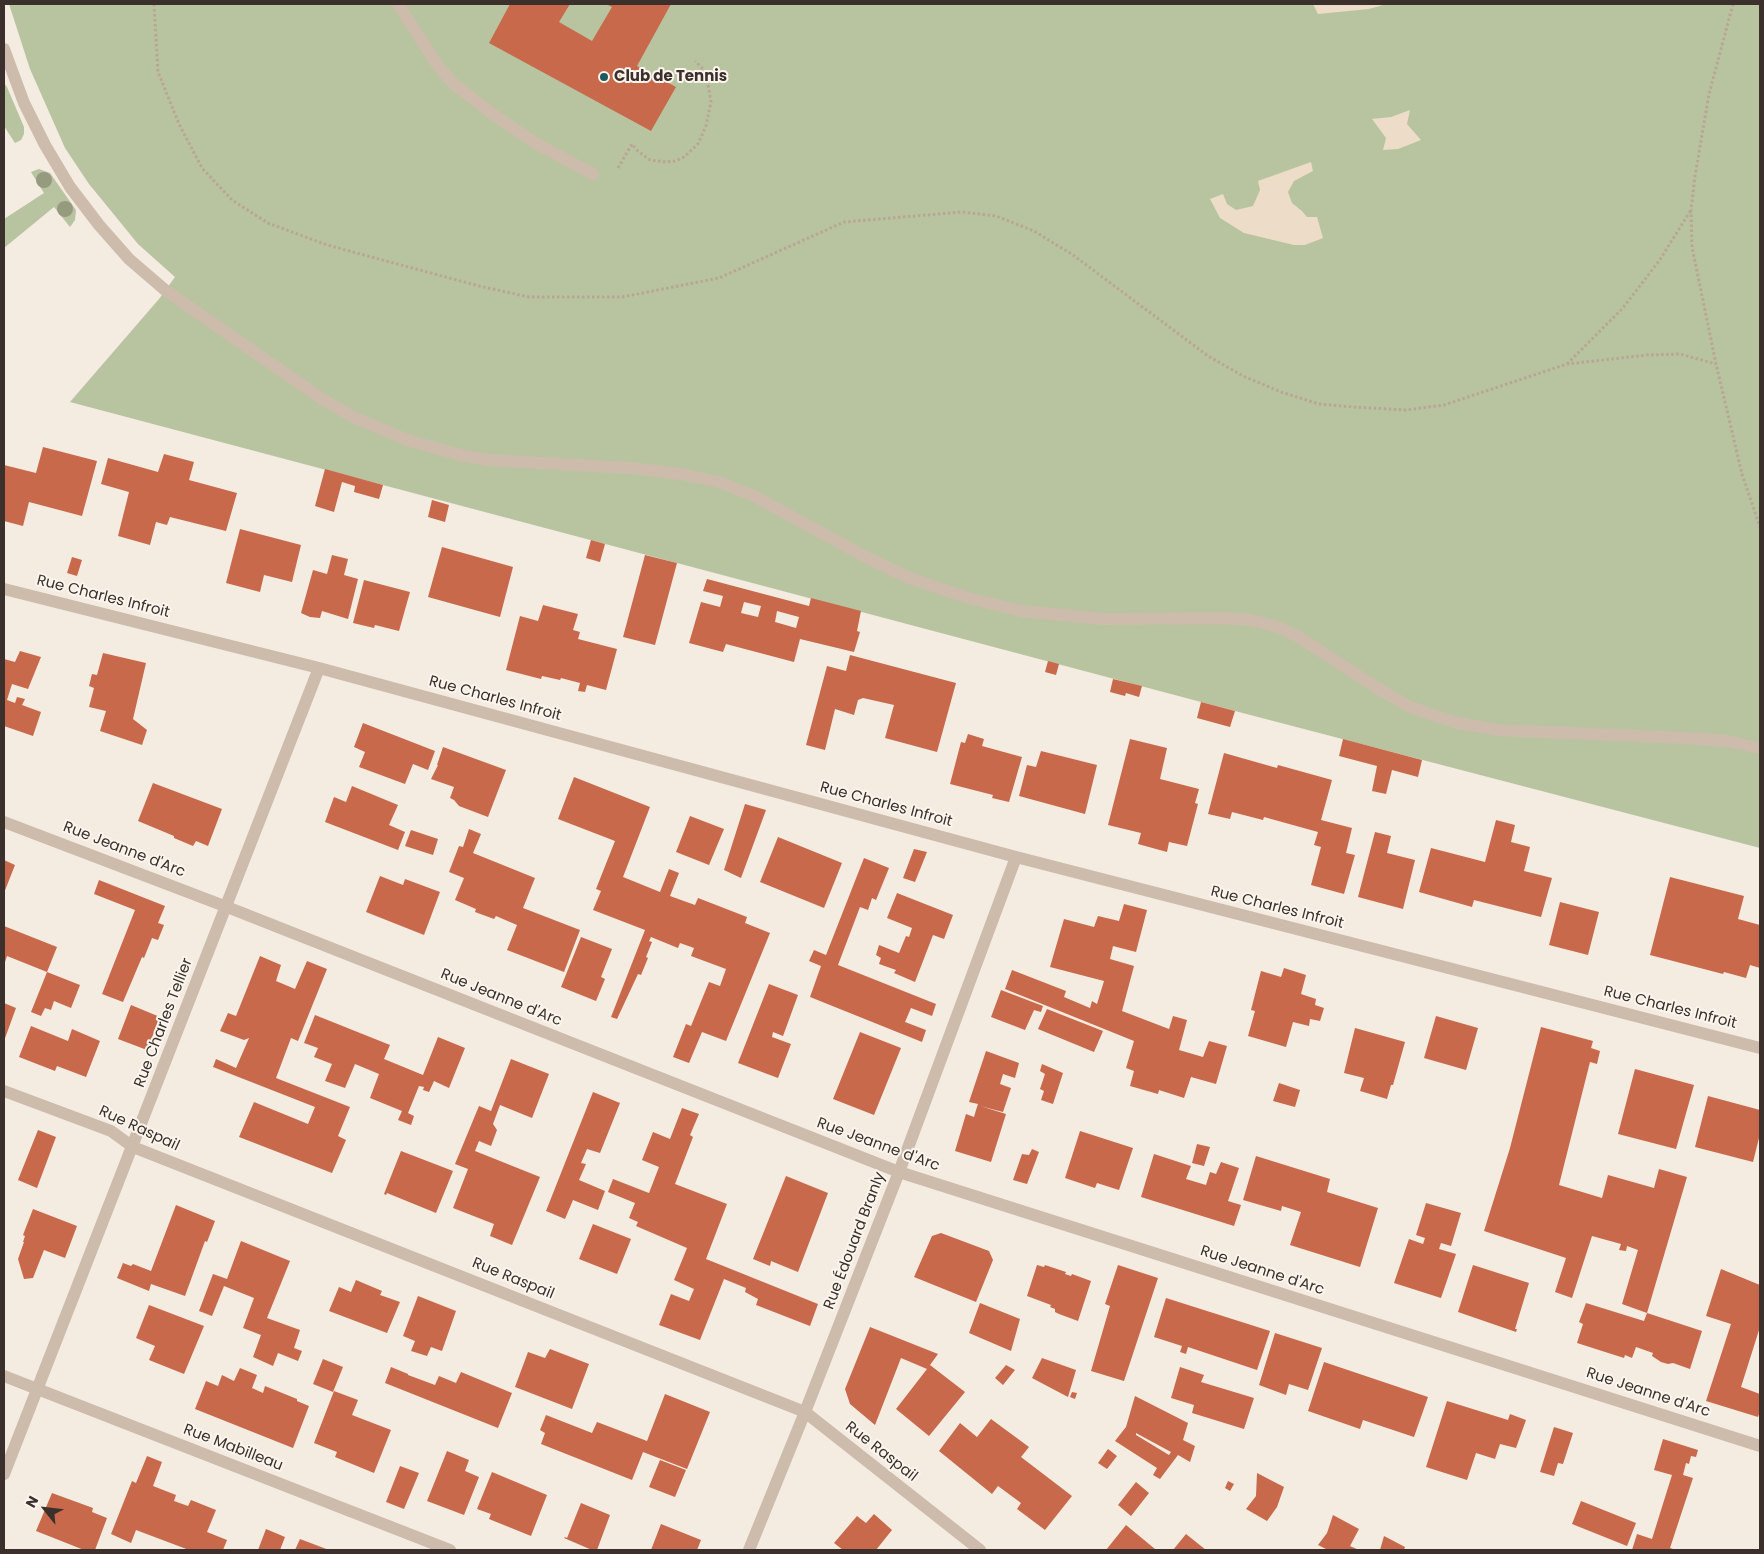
<!DOCTYPE html>
<meta charset="utf-8">
<style>
body{margin:0}
#map{position:relative;width:1764px;height:1554px;overflow:hidden;background:#f4ebe1;font-family:Poppins,sans-serif}
canvas{display:block}
.frame{position:absolute;inset:0;border:5px solid #3b302b;pointer-events:none}
.north{position:absolute;left:20px;top:1484px;width:50px;height:50px;-webkit-text-stroke:4px #fbf5ee;paint-order:stroke;rotate:299deg;font-size:14px;font-weight:700;line-height:20px;text-align:center;color:#3b302b}
.north::after{content:'';display:block;margin:auto;width:18px;height:22px;background:#3b302b;clip-path:polygon(50% 0,100% 100%,50% 72%,0 100%)}
</style>
<div id="map">
<canvas width="1764" height="1554"></canvas>
<div class="frame"></div>
<div class="north">N</div>
</div>
<script>
const ctx = document.querySelector('canvas').getContext('2d');
ctx.lineJoin = 'round';
function fillPath(path, color) { ctx.fillStyle = color; ctx.fill(path, 'evenodd'); }
const toPath = rows => new Path2D(rows.map(r => 'M' + r).join(''));
function strokePath(path, color, width, dash) { ctx.strokeStyle = color; ctx.lineWidth = width; ctx.lineCap = dash ? 'butt' : 'round'; ctx.setLineDash(dash || []); ctx.stroke(path); }
function label(font, color, halo, rows, align = 'center') {
  ctx.font = font + ' Poppins,sans-serif'; ctx.lineWidth = 4; ctx.setLineDash([]); ctx.textBaseline = 'middle'; ctx.strokeStyle = halo; ctx.fillStyle = color; for (const [text, x, y, turn = 0] of rows) {
    ctx.save(); ctx.translate(x, y); ctx.rotate((+turn || 0) * Math.PI / 180); ctx.textAlign = isNaN(turn) ? turn : align; if (halo) ctx.strokeText(text, 0, 0); ctx.fillText(text, 0, 0); ctx.restore();
  }
}
fillPath(toPath([
 [9,4,1760,4,1760,848,1235,711,70,402,159,299,175,277,138,244,89,184,65,148,30,69],
 [4,83,7,87,24,127,24,134,21,140,15,143,4,126],
 [39,169,50,173,76,210,75,220,70,227,54,207,4,248,4,219,44,193,31,172]
]), '#b8c4a0');
fillPath(toPath([
 [1313,4,1387,4,1369,9,1318,14],
 [1410,110,1407,124,1421,140,1398,149,1383,150,1386,138,1372,119,1391,117],
 [1311,162,1313,171,1294,181,1288,192,1292,203,1302,211,1307,217,1317,217,1323,238,1305,245,1294,245,1244,233,1220,218,1210,199,1223,194,1227,204,1236,210,1253,206,1260,190,1258,181]
]), '#ecdcc8');
fillPath(toPath([
 [510,4,570,4,559,22,592,41,612,7,606,4,671,4,637,66,676,87,651,131,489,43],
 [43,447,97,461,82,516,29,502,23,526,4,521,4,465,36,473],
 [164,454,194,462,189,480,237,493,226,531,170,517,167,525,156,522,150,545,118,536,129,492,101,484,108,458,158,472],
 [325,469,383,485,379,499,354,492,355,486,342,482,334,512,315,506],
 [432,500,449,505,445,522,428,517],
 [240,529,301,545,292,582,264,575,260,592,226,583],
 [591,540,605,544,600,562,586,558],
 [442,547,513,567,500,617,428,597],
 [332,555,348,559,344,575,358,579,348,619,322,611,320,618,310,617,301,613,313,570,327,574],
 [645,555,677,563,655,645,623,637],
 [72,557,82,560,77,576,67,573],
 [707,579,809,606,811,598,861,611,857,631,860,632,854,652,800,639,794,662,726,644,723,652,689,643,701,602,720,607,723,596,703,591],
 [744,602,761,606,758,617,741,613],
 [777,611,799,617,796,628,775,622],
 [364,580,410,592,399,631,375,625,374,628,353,623],
 [543,605,578,614,573,630,580,632,578,639,617,649,606,690,587,685,585,692,578,691,580,683,561,678,560,680,542,676,541,679,506,670,520,616,538,621],
 [20,651,41,657,28,689,12,684,7,700,15,703,17,697,25,699,22,705,41,712,33,736,4,726,4,659,15,662],
 [103,653,146,663,133,719,147,730,142,745,100,731,106,711,89,707,94,688,89,686,92,674,97,675],
 [850,655,956,683,937,752,885,738,894,705,863,698,858,700,854,715,835,709,825,750,806,745,827,666,846,671],
 [1048,661,1059,664,1056,675,1045,672],
 [1113,679,1142,686,1139,697,1126,693,1125,696,1110,692],
 [1201,702,1235,711,1230,727,1197,718],
 [363,723,435,751,428,770,413,764,405,784,359,767,365,752,354,747],
 [968,734,984,739,982,746,1022,757,1009,802,992,798,993,795,950,784,961,742,965,743],
 [1130,739,1167,748,1160,779,1199,789,1195,803,1198,804,1187,846,1169,842,1167,852,1138,844,1141,833,1108,825],
 [1343,739,1422,760,1418,777,1392,770,1386,794,1372,791,1377,766,1339,756],
 [443,747,506,770,488,817,459,806,454,800,450,798,454,787,431,779,438,765,437,765],
 [1041,751,1097,765,1085,814,1019,796,1027,765,1036,767],
 [1224,753,1277,768,1278,765,1332,780,1321,820,1352,828,1346,853,1355,855,1344,894,1311,885,1321,847,1314,845,1318,832,1264,817,1263,820,1232,812,1230,819,1208,814],
 [574,777,650,807,623,877,660,892,669,869,679,873,670,896,695,905,698,898,747,917,745,923,770,933,726,1041,702,1032,689,1063,673,1057,686,1024,691,1026,709,982,720,986,726,969,691,956,694,948,680,943,678,948,651,937,649,941,652,942,646,957,648,958,641,975,638,974,617,1019,611,1017,645,930,593,910,601,891,596,889,615,841,558,819],
 [153,783,222,809,208,846,196,841,193,846,174,838,174,836,138,821],
 [352,786,398,805,389,825,405,832,398,850,325,822,334,797,346,802],
 [745,804,766,810,741,878,724,870],
 [690,816,724,829,709,865,676,852],
 [1496,820,1515,825,1511,842,1530,847,1524,871,1552,878,1541,917,1474,900,1472,907,1419,892,1431,848,1485,862],
 [469,829,481,834,473,853,535,878,523,908,580,930,564,972,507,950,517,925,496,916,494,919,475,912,476,909,455,900,464,878,449,872,459,846,463,847],
 [411,830,438,839,433,855,405,846],
 [1375,832,1391,836,1387,853,1415,860,1403,909,1358,897],
 [778,837,842,863,824,908,760,882],
 [914,849,927,852,915,882,903,878],
 [864,858,889,868,876,900,872,898,868,910,860,907,838,965,936,1004,932,1016,911,1008,905,1022,926,1030,922,1042,810,997,821,966,809,961,814,950,826,955],
 [4,860,15,865,4,893],
 [380,876,403,885,405,879,440,892,424,935,366,912],
 [1670,877,1744,896,1738,919,1760,925,1760,968,1750,965,1746,978,1724,972,1723,974,1650,955],
 [99,880,165,906,158,923,164,925,158,940,152,938,144,958,142,957,123,1002,102,994,135,910,94,894],
 [897,893,953,915,944,939,933,935,915,982,894,973,896,970,879,964,881,958,876,955,879,945,899,953,906,936,909,937,912,928,887,918],
 [1560,902,1599,912,1588,955,1549,945],
 [1124,904,1147,910,1136,952,1113,946,1110,959,1134,966,1122,1011,1169,1029,1173,1016,1187,1020,1179,1050,1203,1057,1209,1041,1227,1046,1216,1084,1191,1077,1184,1098,1159,1090,1158,1094,1130,1086,1134,1071,1126,1068,1134,1041,1005,989,1012,970,1066,991,1064,997,1090,1008,1092,1001,1097,1004,1104,981,1050,967,1064,919,1094,927,1098,916,1119,921],
 [4,926,57,947,47,972,80,985,71,1008,54,1001,51,1010,45,1008,41,1016,31,1012,47,972,7,956,4,965],
 [581,937,612,949,601,977,605,979,596,1001,561,987],
 [260,956,281,965,276,981,295,989,307,961,327,969,298,1041,291,1038,276,1078,350,1107,338,1136,346,1140,332,1173,239,1137,254,1102,308,1124,315,1107,213,1067,216,1059,236,1068,249,1038,244,1040,220,1031,228,1013,236,1016],
 [1284,968,1306,975,1301,994,1316,999,1315,1005,1324,1008,1320,1021,1310,1019,1309,1026,1293,1022,1286,1047,1248,1036,1255,1011,1251,1010,1261,971,1281,977],
 [769,984,798,995,783,1036,773,1032,772,1037,791,1044,778,1078,738,1063],
 [1001,990,1043,1006,1041,1012,1034,1010,1025,1030,991,1017],
 [4,1003,16,1008,4,1041],
 [131,1005,160,1017,147,1050,118,1039],
 [1047,1009,1103,1031,1094,1052,1038,1029],
 [315,1015,390,1045,384,1059,423,1075,438,1037,465,1048,449,1088,434,1081,429,1092,423,1090,424,1087,419,1086,408,1113,414,1116,411,1125,398,1120,402,1111,370,1098,379,1074,355,1064,345,1088,325,1081,332,1064,314,1057,318,1048,304,1043],
 [1436,1016,1478,1028,1466,1070,1424,1058],
 [31,1026,68,1041,72,1029,100,1041,86,1077,57,1066,55,1071,19,1057],
 [1541,1027,1593,1041,1591,1048,1600,1051,1597,1064,1590,1062,1559,1185,1602,1198,1608,1175,1654,1188,1659,1169,1687,1177,1647,1313,1622,1304,1638,1250,1627,1246,1626,1251,1619,1250,1621,1244,1592,1236,1572,1298,1555,1292,1566,1258,1484,1231,1510,1148],
 [1355,1028,1405,1042,1393,1085,1391,1085,1387,1099,1360,1091,1364,1078,1344,1073],
 [860,1032,901,1048,874,1115,833,1099],
 [986,1051,1019,1063,1015,1078,1003,1074,1000,1084,1011,1088,1003,1112,980,1106,1006,1114,991,1162,955,1151,966,1114,974,1117,976,1110,978,1104,969,1102],
 [511,1059,549,1074,532,1118,500,1105,493,1124,497,1130,491,1146,479,1141,475,1151,540,1177,512,1245,490,1236,494,1224,453,1208,468,1169,455,1164,479,1106,491,1111],
 [1042,1064,1063,1073,1053,1104,1041,1100,1044,1091,1040,1089,1045,1074,1040,1071],
 [1635,1069,1694,1085,1676,1149,1618,1134],
 [1279,1083,1300,1090,1295,1107,1273,1101],
 [593,1092,620,1103,600,1153,587,1149,581,1163,586,1164,579,1180,605,1191,598,1210,573,1200,565,1219,546,1211],
 [1708,1096,1760,1110,1760,1134,1753,1162,1695,1147],
 [682,1108,699,1114,690,1135,693,1137,675,1184,727,1204,706,1259,818,1304,810,1326,756,1305,758,1299,745,1292,746,1288,724,1279,700,1340,659,1325,671,1294,689,1301,694,1289,674,1280,687,1248,636,1226,638,1222,629,1218,635,1203,608,1192,613,1179,649,1193,659,1167,642,1160,653,1132,670,1139],
 [38,1130,56,1137,37,1188,18,1180],
 [1080,1131,1133,1148,1119,1190,1097,1183,1095,1188,1065,1178],
 [1197,1144,1210,1147,1204,1166,1192,1163],
 [1032,1149,1039,1152,1027,1184,1013,1180,1022,1154,1029,1155],
 [401,1151,453,1171,436,1213,387,1193,386,1195,384,1194],
 [1154,1154,1191,1166,1186,1179,1206,1185,1210,1172,1216,1174,1221,1162,1239,1168,1228,1201,1241,1205,1234,1226,1141,1197],
 [1256,1156,1330,1179,1327,1192,1378,1208,1360,1267,1290,1245,1301,1212,1282,1206,1281,1211,1243,1200],
 [786,1176,828,1193,798,1272,771,1261,770,1266,753,1259],
 [1426,1203,1461,1213,1451,1246,1441,1243,1439,1249,1456,1254,1441,1298,1394,1283,1409,1239,1423,1244,1425,1238,1416,1235],
 [176,1205,215,1221,207,1242,205,1241,185,1296,151,1284,149,1291,117,1278,123,1263,131,1266,133,1264,151,1271],
 [33,1209,77,1226,65,1258,44,1250,33,1278,24,1279,18,1259,24,1242,23,1242,25,1236,23,1235],
 [593,1224,631,1239,617,1274,579,1259],
 [941,1233,989,1251,993,1260,976,1302,914,1277,932,1236],
 [241,1241,290,1261,267,1318,300,1330,294,1348,302,1351,298,1361,278,1353,273,1366,253,1357,261,1335,243,1328,254,1298,224,1286,212,1316,199,1311,213,1274,227,1279],
 [1037,1265,1044,1267,1045,1265,1066,1272,1065,1274,1071,1276,1072,1274,1091,1281,1078,1321,1059,1314,1055,1312,1055,1309,1050,1307,1051,1305,1027,1296],
 [1118,1265,1158,1278,1124,1381,1091,1371,1110,1306,1105,1304],
 [1473,1265,1529,1283,1515,1329,1517,1329,1516,1332,1458,1312],
 [1721,1269,1760,1285,1760,1327,1741,1387,1760,1394,1760,1411,1758,1417,1706,1401,1731,1324,1706,1316],
 [356,1280,382,1291,380,1295,400,1302,387,1333,329,1311,339,1287,351,1292],
 [418,1296,456,1311,442,1351,431,1347,427,1356,411,1351,415,1341,403,1336],
 [1166,1298,1270,1331,1257,1370,1188,1347,1186,1354,1180,1352,1182,1346,1154,1337],
 [980,1303,1020,1319,1011,1351,969,1333],
 [1586,1303,1644,1321,1647,1313,1702,1331,1690,1369,1673,1363,1668,1364,1661,1362,1652,1356,1653,1353,1636,1347,1632,1358,1625,1355,1624,1358,1577,1343,1583,1324,1579,1322],
 [149,1305,204,1326,184,1374,149,1360,155,1346,136,1338],
 [870,1327,938,1354,930,1365,965,1392,929,1436,896,1409,927,1369,901,1358,875,1425,850,1404,845,1389],
 [1275,1333,1322,1348,1308,1390,1289,1384,1286,1395,1259,1385],
 [550,1349,589,1364,572,1409,515,1387,528,1352,545,1358],
 [1042,1358,1076,1370,1068,1397,1032,1378],
 [323,1359,343,1367,333,1392,313,1384],
 [1324,1362,1428,1397,1414,1437,1363,1420,1360,1429,1308,1411],
 [1006,1365,1015,1370,1003,1385,995,1378],
 [391,1367,408,1374,408,1375,435,1385,439,1376,456,1383,461,1372,512,1393,498,1428,385,1383],
 [1180,1367,1204,1375,1201,1382,1254,1398,1244,1429,1192,1413,1194,1405,1171,1398],
 [240,1368,257,1375,252,1388,263,1393,265,1386,297,1399,297,1401,309,1406,293,1448,195,1409,206,1381,218,1386,222,1375,234,1381],
 [334,1391,358,1400,352,1415,391,1430,374,1473,335,1457,337,1452,314,1443],
 [1072,1392,1077,1393,1075,1399,1070,1397],
 [665,1394,710,1412,687,1469,643,1452,632,1480,541,1444,545,1433,540,1430,546,1415,592,1433,597,1422,647,1441],
 [1135,1396,1188,1423,1183,1440,1195,1446,1190,1462,1178,1455,1160,1479,1153,1475,1157,1468,1115,1441,1126,1427],
 [1136,1433,1171,1452,1169,1455,1136,1435],
 [1447,1401,1508,1420,1510,1414,1526,1420,1516,1448,1500,1444,1495,1459,1476,1453,1467,1480,1426,1467],
 [991,1419,1029,1447,1021,1457,1072,1496,1045,1530,1017,1509,1021,1503,998,1486,992,1494,939,1451,960,1423,977,1437],
 [1554,1427,1573,1433,1563,1464,1558,1463,1554,1476,1540,1472],
 [1663,1439,1698,1450,1696,1457,1691,1456,1689,1464,1686,1463,1683,1475,1693,1478,1670,1548,1676,1550,1632,1550,1637,1534,1652,1539,1672,1475,1654,1470],
 [1108,1449,1117,1456,1107,1469,1098,1463],
 [447,1451,469,1460,465,1471,479,1477,464,1515,427,1501],
 [147,1456,162,1462,153,1486,176,1495,174,1501,188,1506,191,1500,216,1510,207,1532,227,1540,223,1550,189,1550,136,1530,131,1543,111,1534,132,1481,136,1483],
 [660,1460,686,1470,675,1497,649,1487],
 [400,1466,419,1473,404,1509,386,1502],
 [492,1472,547,1495,531,1536,489,1519,491,1514,477,1509],
 [1257,1473,1284,1487,1277,1507,1267,1521,1246,1509,1256,1496],
 [1228,1481,1234,1484,1230,1491,1225,1488],
 [1136,1482,1149,1493,1131,1516,1118,1505],
 [52,1493,93,1508,92,1512,107,1518,95,1550,84,1550,36,1531],
 [1581,1501,1636,1523,1627,1546,1572,1524],
 [581,1503,610,1515,597,1550,592,1550,564,1538,565,1537,567,1538],
 [874,1514,892,1530,876,1550,843,1550,834,1543,857,1516,866,1523],
 [1333,1515,1359,1529,1350,1546,1359,1550,1328,1550,1318,1545,1327,1533],
 [661,1524,701,1540,697,1550,651,1550],
 [1126,1525,1155,1549,1153,1550,1106,1550],
 [266,1529,285,1537,280,1550,258,1550],
 [1186,1534,1206,1550,1173,1550],
 [1384,1536,1405,1547,1404,1550,1380,1550],
 [300,1539,329,1550,295,1550]
]), '#c8694b');
strokePath(toPath([
 [154,4,158,72,179,124,202,168,232,200,268,223,327,245,479,286,529,297,622,297,719,278,844,222,962,212,996,216,1034,231,1073,255,1208,356,1243,376,1281,392,1319,404,1353,407,1406,410,1444,405,1567,364,1647,355,1680,354,1716,364],
 [1733,4,1709,94,1695,176,1691,210,1692,247,1716,364,1742,474,1760,527],
 [618,168,632,144,638,151,650,160,666,162,675,161,684,157,698,144,706,126,711,102,707,78,704,70,695,61],
 [1567,364,1622,309,1659,261,1691,210]
]), '#b9a596', 3, [2.5, 2.5]);
strokePath(toPath([
 [398,4,438,66,454,84,494,115,537,144,593,174],
 [4,49,24,103,45,145,70,187,99,225,129,259,165,290,322,399,353,417,410,441,461,455,487,460,631,468,681,474,719,482,754,496,864,556,909,578,969,598,1021,611,1104,619,1223,618,1251,620,1275,626,1297,636,1379,689,1410,707,1454,722,1497,730,1685,738,1727,741,1760,748]
]), '#cdbbac', 12);
strokePath(toPath([
 [4,589,319,668,1016,857,1760,1048],
 [4,822,227,907,899,1172,1760,1446],
 [4,1091,111,1131,133,1147,805,1412,980,1550],
 [4,1376,450,1550],
 [4,1474,319,668],
 [749,1550,805,1412,899,1172,1016,857]
]), '#cdbbac', 12);
ctx.fillStyle = '#969b7f';
for (const [x, y] of [
 [44,180],
 [65,209]
]) { ctx.beginPath(); ctx.arc(x, y, 8, 0, 2 * Math.PI); ctx.fill(); }
for (const [x, y, r, color] of [
 [604,77,5,"#1f5a5e"]
]) { const dot = new Path2D(); dot.arc(x, y, r, 0, 2 * Math.PI); ctx.fillStyle = color; ctx.fill(dot); strokePath(dot, '#fbf5ee', 2); }
label('bold 15px', '#3b302b', '#fbf5ee', [
 ["Club de Tennis",614,77]
], 'left');
label('15px', '#3b302b', '#fbf5ee', [
 ["Rue Charles Infroit",103,597,14],
 ["Rue Charles Infroit",495,699,15],
 ["Rue Charles Infroit",886,805,15],
 ["Rue Jeanne d'Arc",124,850,21],
 ["Rue Charles Infroit",1277,908,14],
 ["Rue Jeanne d'Arc",501,998,22],
 ["Rue Charles Infroit",1670,1008,14],
 ["Rue Charles Tellier",164,1023,-69],
 ["Rue Raspail",139,1129,25],
 ["Rue Jeanne d'Arc",878,1145,20],
 ["Rue Édouard Branly",855,1241,-69],
 ["Rue Jeanne d'Arc",1262,1271,18],
 ["Rue Raspail",513,1279,22],
 ["Rue Jeanne d'Arc",1648,1393,18],
 ["Rue Mabilleau",233,1448,21],
 ["Rue Raspail",881,1452,38]
]);
</script>
